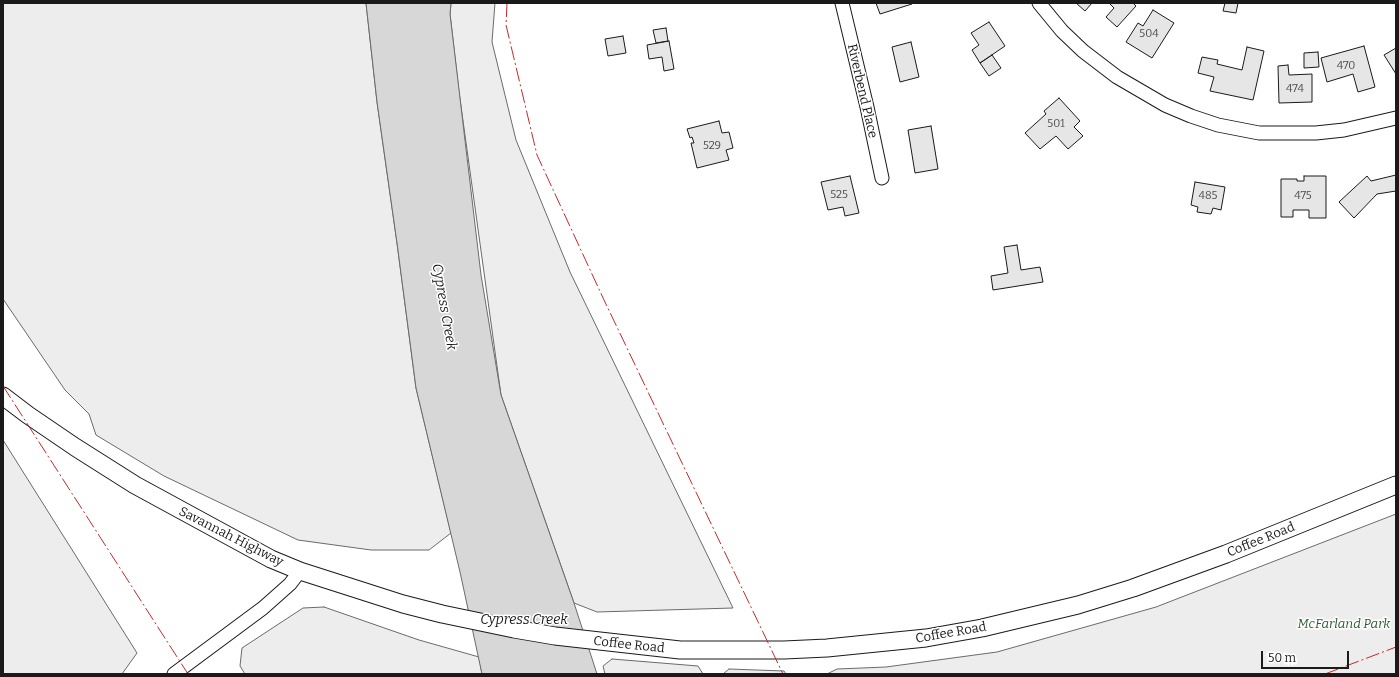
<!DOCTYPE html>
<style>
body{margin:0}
#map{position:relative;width:1399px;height:677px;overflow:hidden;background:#fff;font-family:Bitter,serif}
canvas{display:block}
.frame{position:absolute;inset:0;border:4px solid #1a1a1a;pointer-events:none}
.scale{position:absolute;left:1261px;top:651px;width:88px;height:18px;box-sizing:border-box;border:2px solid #1a1a1a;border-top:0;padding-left:5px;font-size:12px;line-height:14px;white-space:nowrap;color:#1a1a1a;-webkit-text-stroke:3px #fff;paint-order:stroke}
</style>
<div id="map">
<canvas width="1399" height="677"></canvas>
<div class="frame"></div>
<div class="scale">50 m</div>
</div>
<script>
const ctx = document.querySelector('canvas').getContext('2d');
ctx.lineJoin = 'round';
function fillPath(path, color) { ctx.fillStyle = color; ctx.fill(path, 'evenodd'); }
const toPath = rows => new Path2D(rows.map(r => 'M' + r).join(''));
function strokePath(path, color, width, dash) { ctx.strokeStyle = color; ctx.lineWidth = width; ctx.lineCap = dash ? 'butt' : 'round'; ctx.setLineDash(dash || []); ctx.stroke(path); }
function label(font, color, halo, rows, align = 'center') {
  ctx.font = font + ' Bitter,serif'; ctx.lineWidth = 3; ctx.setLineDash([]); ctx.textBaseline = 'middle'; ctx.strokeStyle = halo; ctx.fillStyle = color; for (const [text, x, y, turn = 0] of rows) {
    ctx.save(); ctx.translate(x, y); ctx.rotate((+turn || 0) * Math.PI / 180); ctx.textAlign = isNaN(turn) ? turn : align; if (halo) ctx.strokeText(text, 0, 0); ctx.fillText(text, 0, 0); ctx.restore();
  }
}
const green = toPath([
 [3,3,366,3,377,102,397,243,416,388,451,533,429,550,371,550,298,540,164,476,96,435,89,414,65,390,3,299,3,3],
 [451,3,495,3,492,42,516,140,570,272,733,608,597,612,574,603,501,395,459,92,450,14,451,3],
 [3,440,137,653,122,674,3,674,3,440],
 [1396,514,1396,674,827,674,837,669,886,667,997,652,1156,607,1396,514],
 [324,607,419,640,479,657,482,674,245,674,240,666,242,648,303,608,324,607],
 [612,659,698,666,703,674,605,674,603,666,612,659],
 [729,669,784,671,786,674,723,674,729,669]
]);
fillPath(green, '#ededed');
strokePath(green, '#6a6a6a', 1);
const water = toPath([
 [366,3,451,3,450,14,481,275,501,395,574,603,597,674,482,674,460,572,416,388,397,243,377,102,366,3]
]);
fillPath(water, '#d7d7d7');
strokePath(water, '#6a6a6a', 1);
const building = toPath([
 [876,3,911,3,912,4,880,14,876,3],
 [1076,3,1092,3,1085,11,1076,3],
 [1109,3,1133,3,1136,6,1117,27,1106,17,1114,8,1109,3],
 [1225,3,1238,3,1236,13,1223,11,1225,3],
 [1153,10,1174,23,1152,58,1126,42,1138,23,1143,26,1153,10],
 [989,22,1005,46,980,63,972,50,979,45,971,33,989,22],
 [666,28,668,41,656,43,653,30,666,28],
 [623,36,626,53,608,56,605,39,623,36],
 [669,41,674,69,664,71,662,57,649,59,647,45,669,41],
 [911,42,919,77,900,82,892,47,911,42],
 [1364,46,1375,87,1358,92,1353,74,1327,82,1321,58,1364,46],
 [1247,47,1264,51,1253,100,1210,91,1214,77,1198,73,1202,57,1218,60,1217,64,1242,70,1247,47],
 [1396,48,1396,74,1384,55,1396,48],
 [1318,52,1319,67,1304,68,1304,53,1318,52],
 [992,55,1001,68,989,76,980,63,992,55],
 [1288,65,1289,75,1312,74,1312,102,1279,103,1278,66,1288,65],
 [1059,98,1080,121,1074,127,1083,136,1068,149,1056,136,1040,149,1025,133,1046,114,1044,111,1059,98],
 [719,121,722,133,729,132,733,148,726,150,729,160,697,168,691,143,694,143,692,137,690,138,687,129,719,121],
 [931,126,938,169,915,173,908,130,931,126],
 [1396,175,1396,191,1377,194,1354,218,1339,202,1367,176,1371,181,1396,175],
 [850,176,859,213,845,216,843,207,828,210,821,182,850,176],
 [1304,176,1326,176,1326,218,1309,218,1309,210,1293,210,1293,217,1281,217,1281,179,1297,179,1297,181,1304,181,1304,176],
 [1195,182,1225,187,1221,210,1213,208,1211,214,1197,212,1198,207,1191,205,1195,182],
 [1017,245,1021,270,1040,267,1043,282,993,290,991,276,1008,273,1004,247,1017,245]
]);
fillPath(building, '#e6e6e6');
strokePath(building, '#1a1a1a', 1);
const minor = toPath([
 [842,3,867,107,882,178],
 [1039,3,1062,31,1083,51,1117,77,1165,105,1191,116,1218,125,1259,133,1316,133,1344,130,1396,118],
 [174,674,263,608,290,584,300,571]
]);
const major = toPath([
 [3,396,28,415,75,447,135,485,271,559,300,571,403,604,442,614,514,629,555,636,680,650,784,650,827,648,926,638,982,628,1078,605,1133,588,1226,554,1396,485]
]);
strokePath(minor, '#1a1a1a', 15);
strokePath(major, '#1a1a1a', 19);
strokePath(minor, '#fff', 13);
strokePath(major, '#fff', 17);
strokePath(toPath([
 [507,3,506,25,537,155,604,300,783,674],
 [3,386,188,674],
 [1325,674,1396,647]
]), '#c62828', 1, [14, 3, 2, 3]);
label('11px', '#4d4d4d', null, [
 ["504",1149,34],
 ["470",1346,66],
 ["474",1295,89],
 ["501",1056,124],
 ["529",712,146],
 ["525",839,195],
 ["485",1208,196],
 ["475",1303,196]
]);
label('13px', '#1a1a1a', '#fff', [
 ["Riverbend Place",862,91,77],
 ["Savannah Highway",231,537,27],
 ["Coffee Road",1261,540,-22],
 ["Coffee Road",951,633,-10],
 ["Coffee Road",629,645,6]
]);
label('italic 13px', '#2b5a34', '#fff', [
 ["McFarland Park",1344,624]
]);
label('italic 14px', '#1a1a1a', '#fff', [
 ["Cypress Creek",444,307,80],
 ["Cypress Creek",524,620]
]);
</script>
